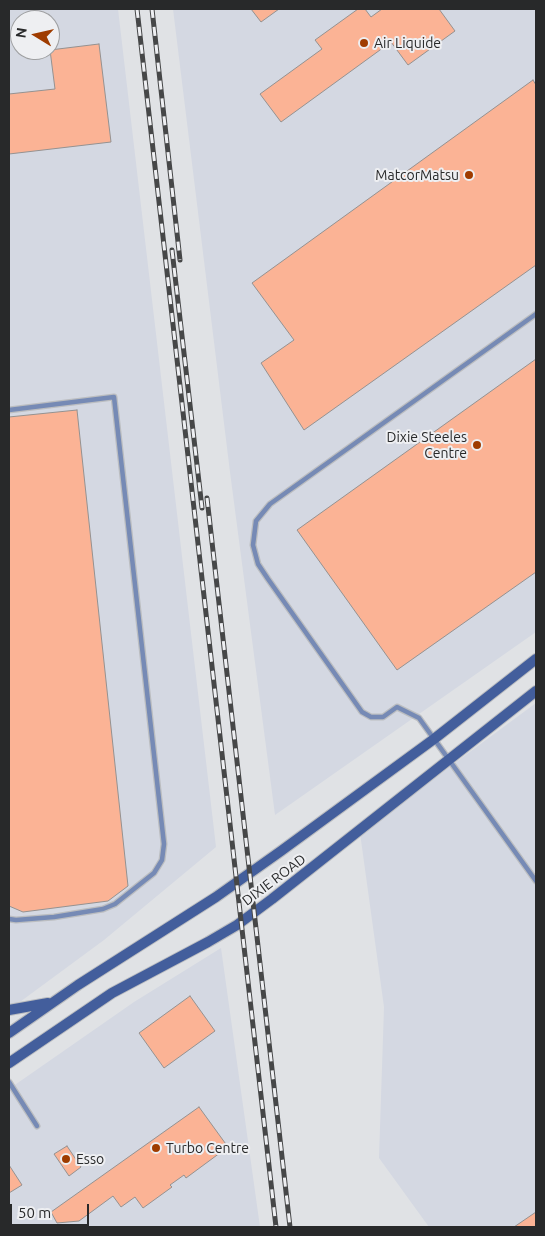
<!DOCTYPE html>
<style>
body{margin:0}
#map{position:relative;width:545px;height:1236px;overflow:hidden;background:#e0e2e5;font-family:Ubuntu,sans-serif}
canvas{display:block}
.frame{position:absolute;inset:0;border:10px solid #28292a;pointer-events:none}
.north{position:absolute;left:10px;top:10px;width:50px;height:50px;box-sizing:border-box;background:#eeeff2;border:1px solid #9fa0a2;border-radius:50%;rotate:279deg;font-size:14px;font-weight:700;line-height:20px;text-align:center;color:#28292a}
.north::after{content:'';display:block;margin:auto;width:18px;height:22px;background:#9f3c00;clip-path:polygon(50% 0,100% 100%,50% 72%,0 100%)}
.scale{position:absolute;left:10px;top:1204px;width:79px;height:22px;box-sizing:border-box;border:2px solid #28292a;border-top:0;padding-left:6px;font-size:15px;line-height:18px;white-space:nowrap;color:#28292a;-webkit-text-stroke:4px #eeeff2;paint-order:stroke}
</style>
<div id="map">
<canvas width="545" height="1236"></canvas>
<div class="frame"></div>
<div class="north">N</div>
<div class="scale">50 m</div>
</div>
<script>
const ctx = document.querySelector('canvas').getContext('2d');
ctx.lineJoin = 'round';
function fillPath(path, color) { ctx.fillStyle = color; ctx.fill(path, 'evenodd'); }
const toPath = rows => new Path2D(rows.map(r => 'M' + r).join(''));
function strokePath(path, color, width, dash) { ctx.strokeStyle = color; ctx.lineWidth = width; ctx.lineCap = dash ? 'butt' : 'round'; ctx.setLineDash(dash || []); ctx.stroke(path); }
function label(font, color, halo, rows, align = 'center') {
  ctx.font = font + ' Ubuntu,sans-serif'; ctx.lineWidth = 4; ctx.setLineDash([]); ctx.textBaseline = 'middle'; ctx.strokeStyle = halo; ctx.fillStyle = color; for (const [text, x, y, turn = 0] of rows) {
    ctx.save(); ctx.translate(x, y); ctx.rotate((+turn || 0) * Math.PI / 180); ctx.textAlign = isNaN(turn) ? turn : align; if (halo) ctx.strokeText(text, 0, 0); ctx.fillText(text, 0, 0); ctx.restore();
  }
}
fillPath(toPath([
 [9,9,118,9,216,847,104,940,9,1010],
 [20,20,50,20,50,50,20,50],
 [173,9,536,9,536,632,275,815,230,472],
 [536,703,536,1227,429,1227,379,1158,384,1007,360,833],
 [221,948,260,1227,9,1227,9,1089,134,1002]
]), '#d4d8e2');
const building = toPath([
 [251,9,279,9,261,22,251,9],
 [358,9,365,9,371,17,382,9,439,9,455,31,408,65,391,42,281,122,260,94,322,49,315,40,358,9],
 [99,44,111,142,9,154,9,94,55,89,50,50,99,44],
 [533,80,536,85,536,265,304,430,261,363,294,340,252,283,533,80],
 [536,359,536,572,397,670,297,530,536,359],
 [77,410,128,886,108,901,23,912,9,906,9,417,77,410],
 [190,996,215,1031,164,1068,139,1033,190,996],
 [199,1107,228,1147,186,1178,184,1175,170,1185,172,1187,143,1208,135,1197,121,1207,113,1196,79,1221,57,1223,51,1212,199,1107],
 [67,1146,81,1167,69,1176,54,1154,67,1146],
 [9,1165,22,1185,9,1193,9,1165],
 [536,1212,536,1227,514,1227,536,1212]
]);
fillPath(building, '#fbb395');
strokePath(building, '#959291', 1);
const service = toPath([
 [536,314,270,504,256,521,253,545,258,564,268,579,362,712,371,717,383,717,397,707,419,718,536,881],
 [9,410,114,397,164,844,162,860,154,873,115,904,103,909,54,917,16,920,9,919],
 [9,1082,37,1126]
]);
const secondary = toPath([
 [9,1010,48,1003],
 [9,1033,78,985,216,897,281,851,434,739,536,659],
 [9,1063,112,993,208,942,237,925,272,899,536,691]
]);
strokePath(service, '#bbbdc0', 7);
strokePath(secondary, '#bbbdc0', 12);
strokePath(service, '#768ab5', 4.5);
strokePath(secondary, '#435e9c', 10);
const rail = toPath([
 [137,9,276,1227],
 [152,9,180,260],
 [172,250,202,508],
 [207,498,290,1227]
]);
strokePath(rail, '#464748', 5);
strokePath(rail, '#eeeff2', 3, [9]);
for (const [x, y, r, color] of [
 [364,43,5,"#9f3c00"],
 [469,175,5,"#9f3c00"],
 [477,445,5,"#9f3c00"],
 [156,1148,5,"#9f3c00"],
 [66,1159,5,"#9f3c00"]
]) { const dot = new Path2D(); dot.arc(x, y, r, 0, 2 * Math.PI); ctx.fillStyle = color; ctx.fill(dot); strokePath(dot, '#eeeff2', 2); }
label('14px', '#28292a', '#eeeff2', [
 ["Air Liquide",374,43],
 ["MatcorMatsu",459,175,"right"],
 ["Dixie Steeles",467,437,"right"],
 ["Centre",467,453,"right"],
 ["Turbo Centre",166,1148],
 ["Esso",76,1159]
], 'left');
label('14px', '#28292a', '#eeeff2', [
 ["DIXIE ROAD",274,880,-37]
]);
</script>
